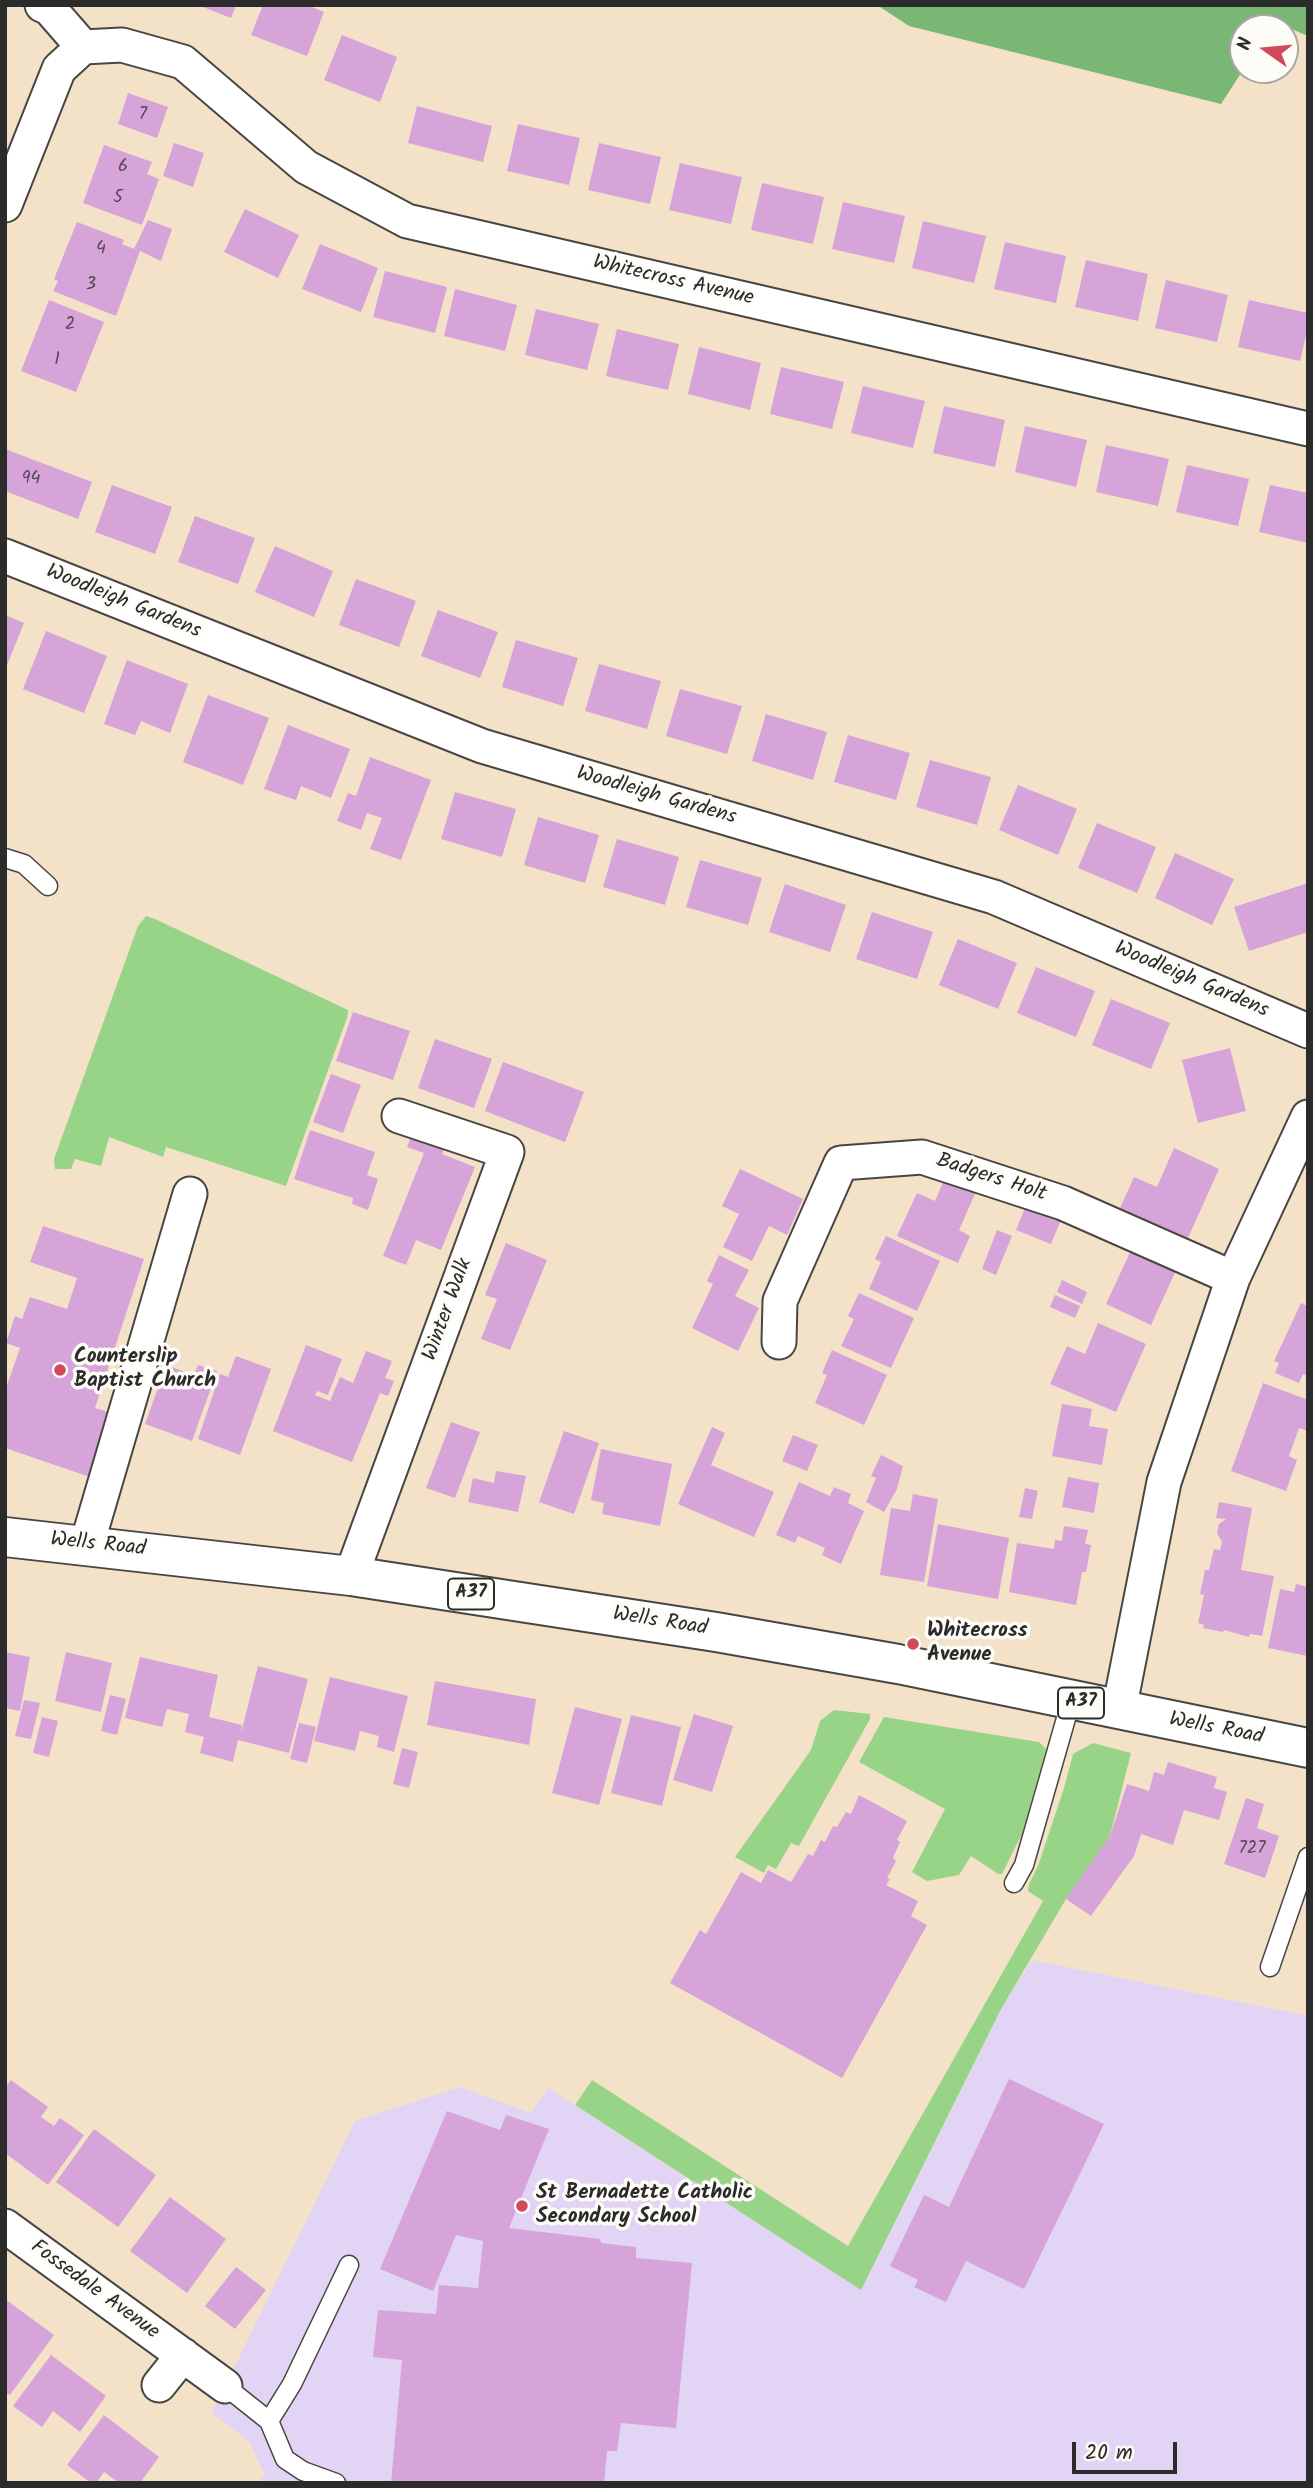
<!DOCTYPE html>
<style>
body{margin:0}
#map{position:relative;width:1313px;height:2488px;overflow:hidden;background:#f3e2c7;font-family:Kalam,sans-serif}
canvas{display:block}
.frame{position:absolute;inset:0;border:7px solid #2b2b2b;pointer-events:none}
.north{position:absolute;left:1229px;top:14px;width:70px;height:70px;box-sizing:border-box;background:#fdfcf7;border:2px solid #a9a8a5;border-radius:50%;rotate:285deg;font-size:19px;font-weight:700;line-height:28px;text-align:center;color:#2b2b2b}
.north::after{content:'';display:block;margin:auto;width:24px;height:32px;background:#d1495b;clip-path:polygon(50% 0,100% 100%,50% 72%,0 100%)}
.scale{position:absolute;left:1072px;top:2442px;width:105px;height:32px;box-sizing:border-box;border:4px solid #2b2b2b;border-top:0;padding-left:9px;font-size:21px;line-height:24px;white-space:nowrap;color:#2b2b2b;-webkit-text-stroke:5px #fdfcf7;paint-order:stroke}
</style>
<div id="map">
<canvas width="1313" height="2488"></canvas>
<div class="frame"></div>
<div class="north">N</div>
<div class="scale">20 m</div>
</div>
<script>
const ctx = document.querySelector('canvas').getContext('2d');
ctx.lineJoin = 'round';
function fillPath(path, color) { ctx.fillStyle = color; ctx.fill(path, 'evenodd'); }
const toPath = rows => new Path2D(rows.map(r => 'M' + r).join(''));
function strokePath(path, color, width, dash) { ctx.strokeStyle = color; ctx.lineWidth = width; ctx.lineCap = dash ? 'butt' : 'round'; ctx.setLineDash(dash || []); ctx.stroke(path); }
function label(font, color, halo, rows, align = 'center') {
  ctx.font = font + ' Kalam,sans-serif'; ctx.lineWidth = 7; ctx.setLineDash([]); ctx.textBaseline = 'middle'; ctx.strokeStyle = halo; ctx.fillStyle = color; for (const [text, x, y, turn = 0] of rows) {
    ctx.save(); ctx.translate(x, y); ctx.rotate((+turn || 0) * Math.PI / 180); ctx.textAlign = isNaN(turn) ? turn : align; if (halo) ctx.strokeText(text, 0, 0); ctx.fillText(text, 0, 0); ctx.restore();
  }
}
fillPath(toPath([
 [1032,1960,1308,2016,1308,2483,258,2483,265,2475,249,2441,212,2413,355,2121,460,2087,531,2113,548,2088,861,2290,1000,2011]
]), '#e1d4f4');
fillPath(toPath([
 [146,916,155,919,348,1010,347,1018,286,1186,166,1147,163,1157,109,1137,101,1166,75,1159,71,1169,55,1169,54,1159,138,926],
 [834,1710,870,1714,870,1719,799,1846,791,1843,776,1869,768,1865,764,1873,735,1857,811,1750,820,1721],
 [884,1717,1039,1742,1046,1749,1022,1834,1002,1874,998,1874,971,1856,959,1875,927,1881,912,1872,945,1809,859,1762],
 [1093,1743,1131,1753,1110,1836,1066,1899,1000,2011,861,2290,575,2105,592,2080,848,2246,1043,1901,1028,1891,1029,1884,1038,1866,1064,1788,1073,1754]
]), '#98d488');
fillPath(toPath([
 [877,5,1308,5,1308,36,1275,22,1271,28,1243,28,1243,70,1221,104,909,26]
]), '#7ab674');
fillPath(toPath([
 [198,5,236,5,231,18],
 [263,5,307,5,324,12,307,56,251,35],
 [342,35,397,57,380,102,324,80],
 [128,93,168,107,157,138,118,124],
 [417,106,492,126,483,162,408,143],
 [518,124,580,138,569,185,507,171],
 [174,143,204,153,193,187,163,176],
 [599,143,661,157,650,204,588,190],
 [104,145,152,162,147,174,159,179,142,225,83,203],
 [680,163,742,177,731,224,669,210],
 [762,183,824,197,813,244,751,230],
 [843,202,905,216,894,263,832,249],
 [245,209,299,235,278,278,224,252],
 [148,220,172,229,161,261,140,251,116,316,53,291,58,281,54,279,77,222,124,240,122,244,134,249],
 [923,221,986,236,974,283,912,268],
 [1005,242,1066,256,1056,303,994,289],
 [320,244,378,268,361,312,302,289],
 [1086,260,1148,274,1138,321,1075,307],
 [385,271,447,287,435,333,373,317],
 [1166,280,1228,295,1217,342,1155,328],
 [455,289,517,305,505,351,444,336],
 [49,300,104,322,76,392,21,371],
 [1249,300,1308,313,1308,327,1300,361,1238,347],
 [536,309,599,324,587,370,525,355],
 [617,329,679,344,668,390,606,376],
 [699,347,761,363,750,410,688,394],
 [781,367,844,382,832,429,770,414],
 [863,386,925,401,913,448,851,433],
 [944,406,1005,420,995,467,933,453],
 [1025,426,1087,440,1076,487,1015,472],
 [1106,445,1169,459,1158,506,1096,492],
 [5,449,92,482,78,519,5,491],
 [1187,465,1249,479,1238,526,1176,512],
 [112,485,172,507,155,554,95,532],
 [1270,485,1308,493,1308,543,1259,532],
 [195,516,255,538,238,584,178,562],
 [275,546,333,571,314,617,255,592],
 [356,579,416,601,399,647,339,625],
 [438,610,498,632,480,678,421,656],
 [5,615,24,623,5,670],
 [46,631,107,656,84,713,23,689],
 [516,640,578,658,563,706,502,687],
 [127,660,188,684,170,733,141,721,135,735,104,724],
 [599,664,661,681,647,729,585,711],
 [680,689,742,706,727,754,666,736],
 [208,695,269,718,243,785,183,762],
 [766,714,827,732,813,780,752,761],
 [288,725,350,749,331,798,301,786,296,800,264,789],
 [848,735,910,753,896,800,834,782],
 [370,757,431,780,401,860,370,849,382,818,367,813,361,830,337,821,348,793,356,796],
 [930,760,991,777,977,825,916,807],
 [1018,785,1077,809,1058,855,999,830],
 [455,792,516,809,502,857,441,839],
 [538,817,599,835,585,883,524,865],
 [1097,823,1156,847,1137,893,1078,868],
 [617,839,679,857,665,905,603,887],
 [1175,853,1234,879,1212,925,1155,898],
 [700,860,762,878,748,925,686,907],
 [1308,883,1308,932,1249,951,1234,907],
 [785,884,846,905,830,952,769,932],
 [872,912,933,932,917,979,856,959],
 [958,939,1017,963,998,1009,939,985],
 [1036,967,1095,991,1076,1037,1017,1013],
 [1111,999,1170,1023,1151,1069,1092,1045],
 [353,1012,410,1031,393,1080,336,1061],
 [435,1039,492,1059,474,1108,418,1088],
 [1230,1048,1246,1111,1198,1123,1182,1060],
 [503,1062,584,1092,565,1142,485,1111],
 [331,1074,361,1085,343,1133,313,1122],
 [416,1124,448,1138,442,1154,475,1167,441,1250,416,1240,406,1265,383,1256,424,1153,407,1147],
 [310,1130,375,1152,367,1175,378,1179,368,1210,352,1204,353,1198,294,1179],
 [1174,1148,1219,1169,1188,1238,1120,1208,1134,1177,1157,1187],
 [740,1169,803,1199,787,1235,769,1226,752,1261,723,1247,739,1214,722,1206],
 [948,1171,979,1185,959,1230,970,1236,958,1263,897,1236,917,1193,935,1201],
 [1028,1201,1063,1215,1051,1244,1016,1230],
 [43,1226,144,1259,95,1408,112,1413,90,1477,5,1448,5,1391,20,1348,6,1343,15,1316,22,1319,30,1297,67,1309,77,1278,30,1262],
 [997,1230,1012,1236,996,1275,982,1269],
 [886,1236,940,1261,917,1311,869,1289,881,1262,875,1259],
 [506,1243,547,1260,510,1350,481,1339,497,1299,485,1295],
 [1133,1246,1178,1266,1151,1325,1106,1304],
 [719,1255,749,1270,735,1296,759,1308,738,1351,692,1328,713,1284,707,1281],
 [1062,1280,1087,1292,1082,1304,1057,1292],
 [859,1293,914,1318,891,1368,841,1346,854,1319,848,1316],
 [1055,1295,1080,1306,1075,1318,1050,1307],
 [1301,1303,1308,1306,1308,1376,1303,1374,1299,1383,1275,1373,1279,1363,1274,1361],
 [1098,1323,1146,1344,1116,1412,1050,1384,1067,1346,1085,1354],
 [306,1345,342,1359,328,1395,317,1391,315,1395,330,1401,340,1377,353,1383,366,1351,392,1361,385,1378,394,1381,388,1396,380,1393,352,1462,273,1431],
 [832,1350,887,1375,864,1425,815,1403,827,1375,822,1373],
 [236,1356,271,1369,240,1455,198,1439,220,1374,228,1377],
 [166,1365,194,1375,198,1365,217,1371,192,1441,145,1424],
 [1263,1383,1308,1400,1308,1431,1299,1428,1289,1456,1297,1460,1286,1491,1231,1471],
 [1062,1404,1092,1409,1089,1426,1108,1429,1102,1465,1052,1456],
 [451,1422,480,1432,455,1498,426,1488],
 [712,1427,725,1433,711,1465,774,1492,754,1537,678,1504],
 [564,1431,599,1443,574,1514,539,1502],
 [793,1435,818,1445,807,1471,782,1461],
 [601,1449,672,1464,660,1526,602,1514,604,1503,591,1500],
 [881,1455,903,1466,897,1489,884,1512,866,1502,876,1478,871,1476],
 [496,1471,526,1476,518,1512,468,1502,473,1478,494,1483],
 [1068,1477,1099,1483,1094,1513,1062,1507],
 [799,1482,830,1496,834,1487,851,1494,848,1503,864,1511,841,1564,822,1555,825,1548,798,1536,795,1543,776,1535],
 [1025,1488,1038,1491,1032,1519,1019,1517],
 [913,1494,938,1499,924,1582,880,1575,891,1508,910,1511],
 [1219,1502,1252,1508,1241,1570,1274,1576,1262,1636,1250,1634,1249,1637,1224,1630,1223,1632,1203,1628,1204,1625,1198,1623,1204,1595,1200,1594,1205,1570,1209,1570,1214,1549,1220,1550,1222,1542,1217,1533,1219,1524,1226,1519,1216,1518],
 [938,1524,1009,1538,998,1599,927,1586],
 [1064,1526,1088,1530,1085,1544,1091,1545,1086,1572,1082,1572,1076,1605,1009,1592,1017,1543,1054,1549,1055,1540,1062,1541],
 [1296,1584,1308,1587,1308,1656,1268,1648,1280,1589,1294,1592],
 [5,1652,30,1657,20,1711,5,1708],
 [66,1652,112,1663,101,1712,55,1701],
 [140,1657,218,1675,209,1717,242,1725,241,1733,258,1666,308,1679,289,1753,238,1740,233,1762,200,1753,204,1737,185,1732,189,1714,167,1709,162,1727,125,1718],
 [330,1677,408,1696,394,1752,377,1747,379,1736,360,1731,355,1751,314,1741],
 [435,1681,536,1699,529,1745,427,1725],
 [110,1695,126,1699,117,1735,101,1731],
 [24,1700,40,1703,31,1739,15,1736],
 [575,1707,622,1719,599,1805,552,1793],
 [694,1714,733,1726,712,1792,673,1780],
 [631,1715,681,1727,662,1806,611,1793],
 [42,1717,58,1721,49,1757,33,1753],
 [299,1723,316,1727,307,1763,290,1759],
 [402,1748,418,1752,409,1788,393,1784],
 [1168,1762,1217,1777,1214,1788,1227,1792,1219,1820,1184,1810,1173,1845,1141,1834,1134,1856,1091,1916,1066,1899,1110,1836,1127,1784,1149,1791,1154,1772,1164,1775],
 [859,1795,907,1821,897,1840,900,1842,893,1858,896,1861,887,1878,890,1879,886,1885,918,1901,911,1916,927,1925,842,2078,670,1983,700,1930,706,1934,741,1872,761,1883,768,1870,791,1882,808,1854,813,1856,821,1840,825,1842,833,1826,837,1827,846,1812,851,1814],
 [1246,1798,1264,1804,1257,1828,1279,1836,1265,1878,1224,1864],
 [1009,2079,1104,2124,1024,2289,966,2261,946,2302,914,2287,918,2280,890,2266,924,2195,949,2207],
 [11,2080,48,2107,41,2117,54,2126,60,2118,84,2135,48,2185,5,2153,5,2088],
 [447,2111,500,2130,506,2115,549,2129,509,2228,600,2239,601,2243,636,2247,636,2258,692,2263,676,2428,621,2423,617,2451,607,2451,604,2483,391,2483,402,2360,373,2357,378,2310,436,2314,439,2285,478,2288,483,2241,456,2235,433,2291,380,2269],
 [94,2129,156,2175,118,2227,56,2182],
 [170,2197,226,2239,187,2293,130,2251],
 [236,2267,266,2290,235,2329,205,2306],
 [5,2299,54,2335,10,2395,5,2392],
 [51,2355,106,2396,80,2432,53,2411,42,2427,13,2406],
 [104,2415,159,2457,140,2483,119,2483,104,2472,96,2483,91,2483,67,2465]
]), '#d6a4d9');
const lane = toPath([
 [5,858,24,864,48,886],
 [1014,1883,1024,1865,1071,1701],
 [1270,1967,1308,1857],
 [225,2386,269,2421,285,2459,303,2471,336,2483],
 [269,2421,292,2384,349,2265]
]);
const street = toPath([
 [42,5,49,8,83,47],
 [83,47,122,45,183,62,306,167,407,221,1308,429],
 [5,205,59,69,83,47],
 [5,556,482,746,994,897,1308,1031],
 [779,1342,780,1301,841,1163,922,1157,1063,1203,1233,1278],
 [87,1544,190,1194],
 [351,1576,507,1152,399,1116],
 [1119,1710,1164,1482,1233,1278,1308,1117],
 [5,2226,225,2386],
 [159,2385,183,2355]
]);
const highway = toPath([
 [5,1537,351,1576,716,1632,898,1664,1308,1748]
]);
strokePath(lane, '#494642', 21);
strokePath(street, '#494642', 37);
strokePath(highway, '#494642', 42);
strokePath(lane, '#fff', 18);
strokePath(street, '#fff', 33);
strokePath(highway, '#fff', 38);
for (const [x, y, r, color] of [
 [60,1370,7,"#d1495b"],
 [913,1644,7,"#d1495b"],
 [522,2206,7,"#d1495b"]
]) { const dot = new Path2D(); dot.arc(x, y, r, 0, 2 * Math.PI); ctx.fillStyle = color; ctx.fill(dot); strokePath(dot, '#fdfcf7', 2.5); }
label('18px', '#564956', null, [
 ["7",143,116],
 ["6",123,168],
 ["5",118,199],
 ["4",101,250],
 ["3",91,286],
 ["2",70,326],
 ["1",57,361],
 ["94",31,480],
 ["727",1252,1850]
]);
for (const [x, y, w] of [
 [471,1594,46],
 [1081,1703,46]
]) { const box = new Path2D(); box.roundRect(x - w / 2, y - 15.5, w, 31, 5); ctx.fillStyle = '#fdfcf7'; ctx.fill(box); strokePath(box, '#2b2b2b', 2); }
label('bold 19px', '#2b2b2b', null, [
 ["A37",471,1594],
 ["A37",1081,1703]
]);
label('21px', '#2b2b2b', '#fdfcf7', [
 ["Whitecross Avenue",673,282,13],
 ["Woodleigh Gardens",123,603,22],
 ["Woodleigh Gardens",656,797,16],
 ["Woodleigh Gardens",1191,981,23],
 ["Badgers Holt",991,1179,18],
 ["Winter Walk",449,1310,-70],
 ["Wells Road",98,1546,6],
 ["Wells Road",660,1623,9],
 ["Wells Road",1216,1730,11],
 ["Fossedale Avenue",94,2291,36]
]);
label('bold 21px', '#2b2b2b', '#fdfcf7', [
 ["Counterslip",74,1358],
 ["Baptist Church",74,1382],
 ["Whitecross",927,1632],
 ["Avenue",927,1656],
 ["St Bernadette Catholic",536,2194],
 ["Secondary School",536,2218]
], 'left');
</script>
